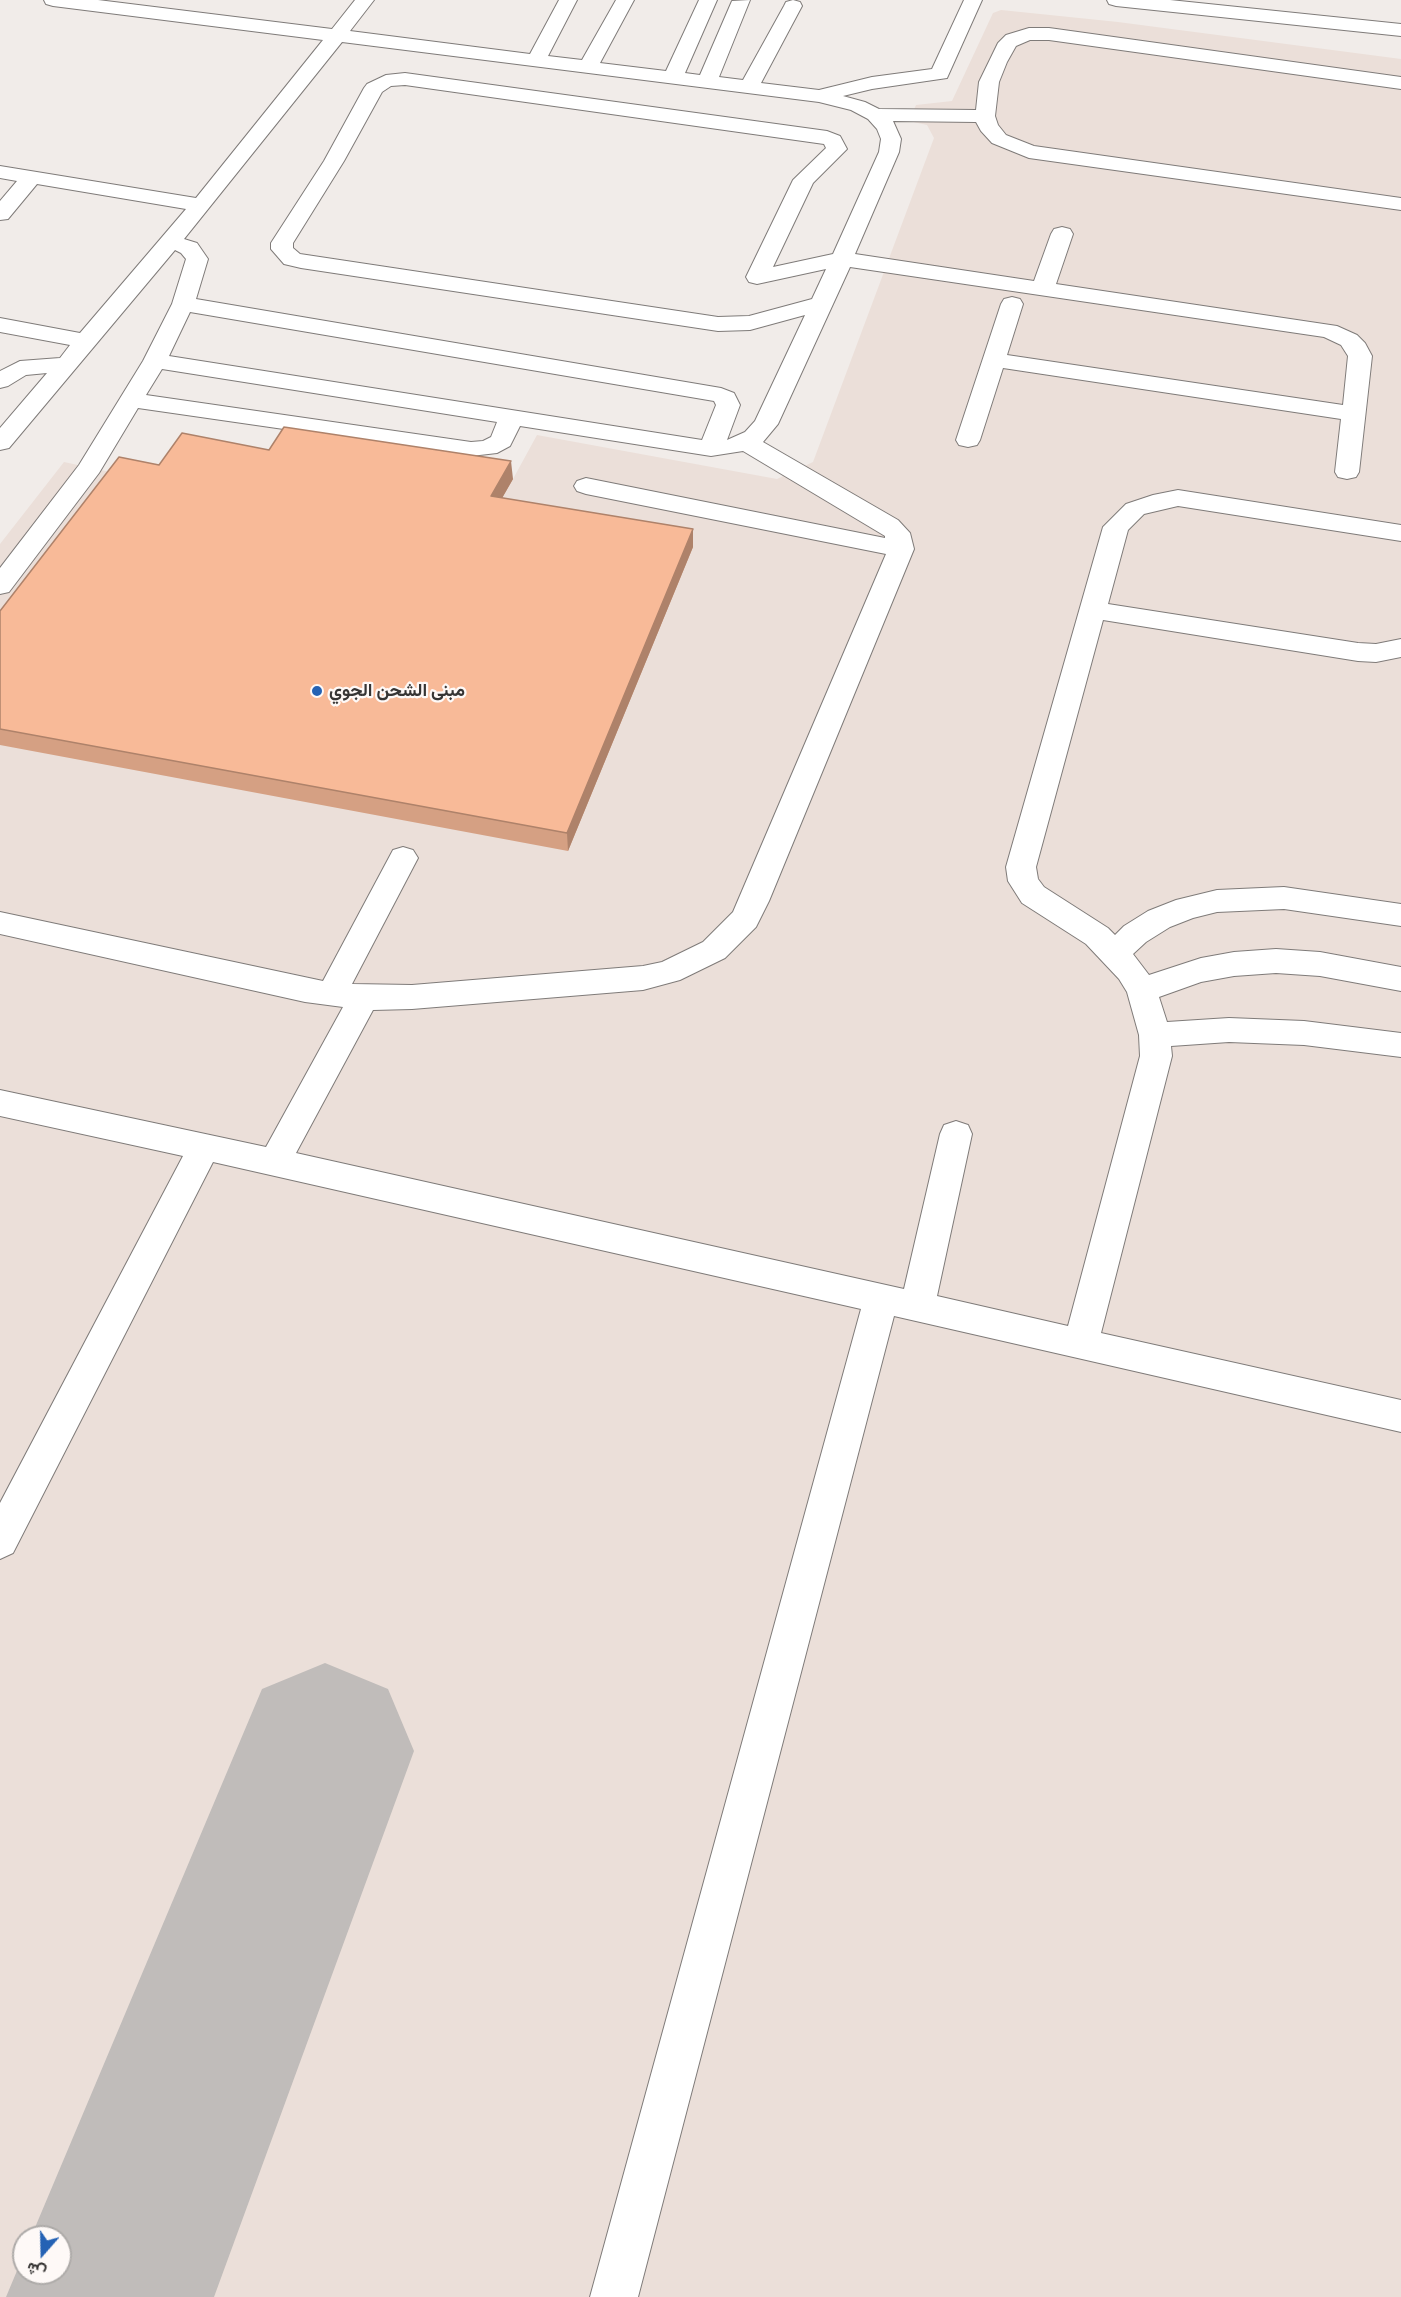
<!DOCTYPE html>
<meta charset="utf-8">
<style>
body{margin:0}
#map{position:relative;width:1401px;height:2297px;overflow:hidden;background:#f1ece9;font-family:Signika,Vazirmatn,sans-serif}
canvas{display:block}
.north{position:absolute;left:12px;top:2225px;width:60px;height:60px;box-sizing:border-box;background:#fef9f7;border:2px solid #aeaba9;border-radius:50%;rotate:200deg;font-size:16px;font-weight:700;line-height:24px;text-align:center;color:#373534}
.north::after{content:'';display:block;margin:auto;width:21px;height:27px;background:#2562b4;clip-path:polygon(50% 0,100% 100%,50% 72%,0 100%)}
</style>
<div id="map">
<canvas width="1401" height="2297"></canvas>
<div class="north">ش</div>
</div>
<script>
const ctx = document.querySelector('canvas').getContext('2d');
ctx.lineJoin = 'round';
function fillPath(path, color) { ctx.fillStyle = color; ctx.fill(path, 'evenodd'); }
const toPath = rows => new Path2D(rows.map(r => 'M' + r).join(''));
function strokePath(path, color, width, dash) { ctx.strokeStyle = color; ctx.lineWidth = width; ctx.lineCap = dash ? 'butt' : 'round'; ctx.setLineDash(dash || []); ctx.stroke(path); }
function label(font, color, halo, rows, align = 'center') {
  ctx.font = font + ' Signika,Vazirmatn,sans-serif'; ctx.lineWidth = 4.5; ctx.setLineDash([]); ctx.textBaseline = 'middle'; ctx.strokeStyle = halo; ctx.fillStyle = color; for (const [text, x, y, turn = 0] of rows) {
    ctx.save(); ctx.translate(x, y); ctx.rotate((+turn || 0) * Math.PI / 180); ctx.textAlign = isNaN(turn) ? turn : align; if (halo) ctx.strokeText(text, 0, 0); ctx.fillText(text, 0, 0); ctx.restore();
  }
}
fillPath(toPath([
 [1001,10,1118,22,1401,59,1401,2297,0,2297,0,544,64,462,124,475,513,479,537,435,777,479,813,462,934,138,927,125,909,121,916,105,952,101,993,13],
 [24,2237,60,2237,60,2273,24,2273]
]), '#ebdfd9');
fillPath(toPath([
 [325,1663,388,1689,414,1751,214,2297,6,2297,24,2254,24,2273,60,2273,60,2237,31,2237,262,1689,325,1663]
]), '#c0bcba');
const minor = toPath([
 [44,0,98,0,332,29,355,0,374,0,350,31,530,54,559,0,577,0,548,56,582,60,616,0,634,0,600,63,666,71,699,0,717,0,685,73,700,75,732,1,750,0,719,77,743,80,784,6,786,2,793,0,800,2,802,6,761,83,819,90,872,77,932,69,964,0,982,0,947,78,872,89,843,96,865,102,879,109,976,110,979,82,998,43,1006,35,1029,28,1049,28,1401,77,1401,89,1049,40,1030,40,1016,46,1007,62,999,82,995,116,998,125,1006,135,1034,146,1401,198,1401,210,1029,158,992,143,981,131,976,122,893,121,901,139,899,152,855,254,1034,281,1051,234,1054,229,1062,227,1070,229,1073,234,1056,284,1337,326,1357,335,1365,343,1372,356,1359,472,1356,477,1347,479,1338,477,1335,472,1341,419,1003,368,980,440,977,445,968,447,959,445,956,440,1001,304,1004,299,1012,297,1020,299,1023,304,1007,355,1343,405,1348,356,1341,345,1324,337,850,267,778,424,763,442,898,520,910,533,914,549,769,901,756,927,725,958,680,980,643,990,412,1009,373,1010,296,1153,904,1289,940,1134,944,1125,956,1121,968,1125,972,1134,937,1296,1068,1326,1140,1056,1139,1035,1127,992,1119,979,1086,944,1022,903,1008,881,1006,867,1103,527,1126,504,1153,495,1178,490,1401,525,1401,541,1178,506,1144,514,1128,530,1108,604,1358,643,1376,644,1401,639,1401,657,1376,662,1358,661,1103,620,1036,867,1038,879,1044,887,1108,928,1115,935,1124,926,1148,911,1176,900,1217,890,1284,887,1401,904,1401,926,1284,909,1217,912,1193,918,1170,927,1146,942,1133,954,1149,975,1201,958,1234,952,1276,949,1320,952,1401,967,1401,991,1320,976,1276,973,1234,976,1201,982,1159,997,1167,1022,1229,1018,1304,1021,1401,1033,1401,1057,1304,1045,1229,1042,1171,1046,1172,1056,1101,1333,1401,1400,1401,1432,894,1316,638,2297,590,2297,861,1309,213,1162,13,1553,0,1559,0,1503,183,1156,0,1116,0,1090,266,1147,343,1007,305,1002,0,934,0,912,323,981,393,850,403,847,413,850,418,858,352,984,412,985,643,966,662,962,703,942,733,912,886,554,586,494,577,491,574,486,577,481,586,478,885,538,885,536,743,451,711,456,520,426,510,446,497,453,471,456,138,408,99,473,9,592,0,594,0,568,79,465,143,361,172,304,186,259,181,253,175,250,9,448,0,450,0,428,47,373,26,375,8,386,0,388,0,371,20,361,60,358,70,345,0,332,0,318,80,333,186,209,37,184,8,219,0,220,0,201,17,181,0,178,0,166,196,198,323,40,53,6,46,4,44,0],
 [342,42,819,102,851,110,868,119,877,129,881,139,879,152,833,254,773,267,813,183,847,149,840,136,827,131,405,73,386,75,367,84,364,88,324,161,271,243,271,249,284,264,301,268,718,331,750,330,805,315,755,421,745,432,727,440,740,405,734,393,721,388,196,299,208,259,197,243,184,239,342,42],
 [405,85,824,144,826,148,793,180,746,277,749,282,757,284,826,269,812,299,749,316,718,317,300,254,293,248,293,243,344,161,382,92,391,86,405,85],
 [190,312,714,401,716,405,702,440,169,356,190,312],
 [162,369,497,422,491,437,483,441,471,442,146,395,162,369],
 [1107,0,1170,0,1401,24,1401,36,1116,6,1109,4,1107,0]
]);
strokePath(minor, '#7f7b79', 2);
fillPath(minor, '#fff');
fillPath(toPath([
 [269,450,513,479,502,498,693,529,693,547,568,851,0,745,0,611,159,465]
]), '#d5a083');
fillPath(toPath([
 [511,461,513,479,493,514,491,496],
 [693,529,693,547,568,851,567,833]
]), '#ae826a');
const building = toPath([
 [284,427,511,461,491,496,693,529,567,833,0,729,0,611,119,457,159,465,182,433,269,450,284,427]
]);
fillPath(building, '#f8ba98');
strokePath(building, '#ae826a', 1.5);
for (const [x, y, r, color] of [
 [317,691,6,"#2562b4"]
]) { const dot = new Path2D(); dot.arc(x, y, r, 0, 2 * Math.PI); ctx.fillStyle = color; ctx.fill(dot); strokePath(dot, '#fef9f7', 2); }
label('bold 18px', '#373534', '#fef9f7', [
 ["مبنى الشحن الجوي",329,691]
], 'left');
</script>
